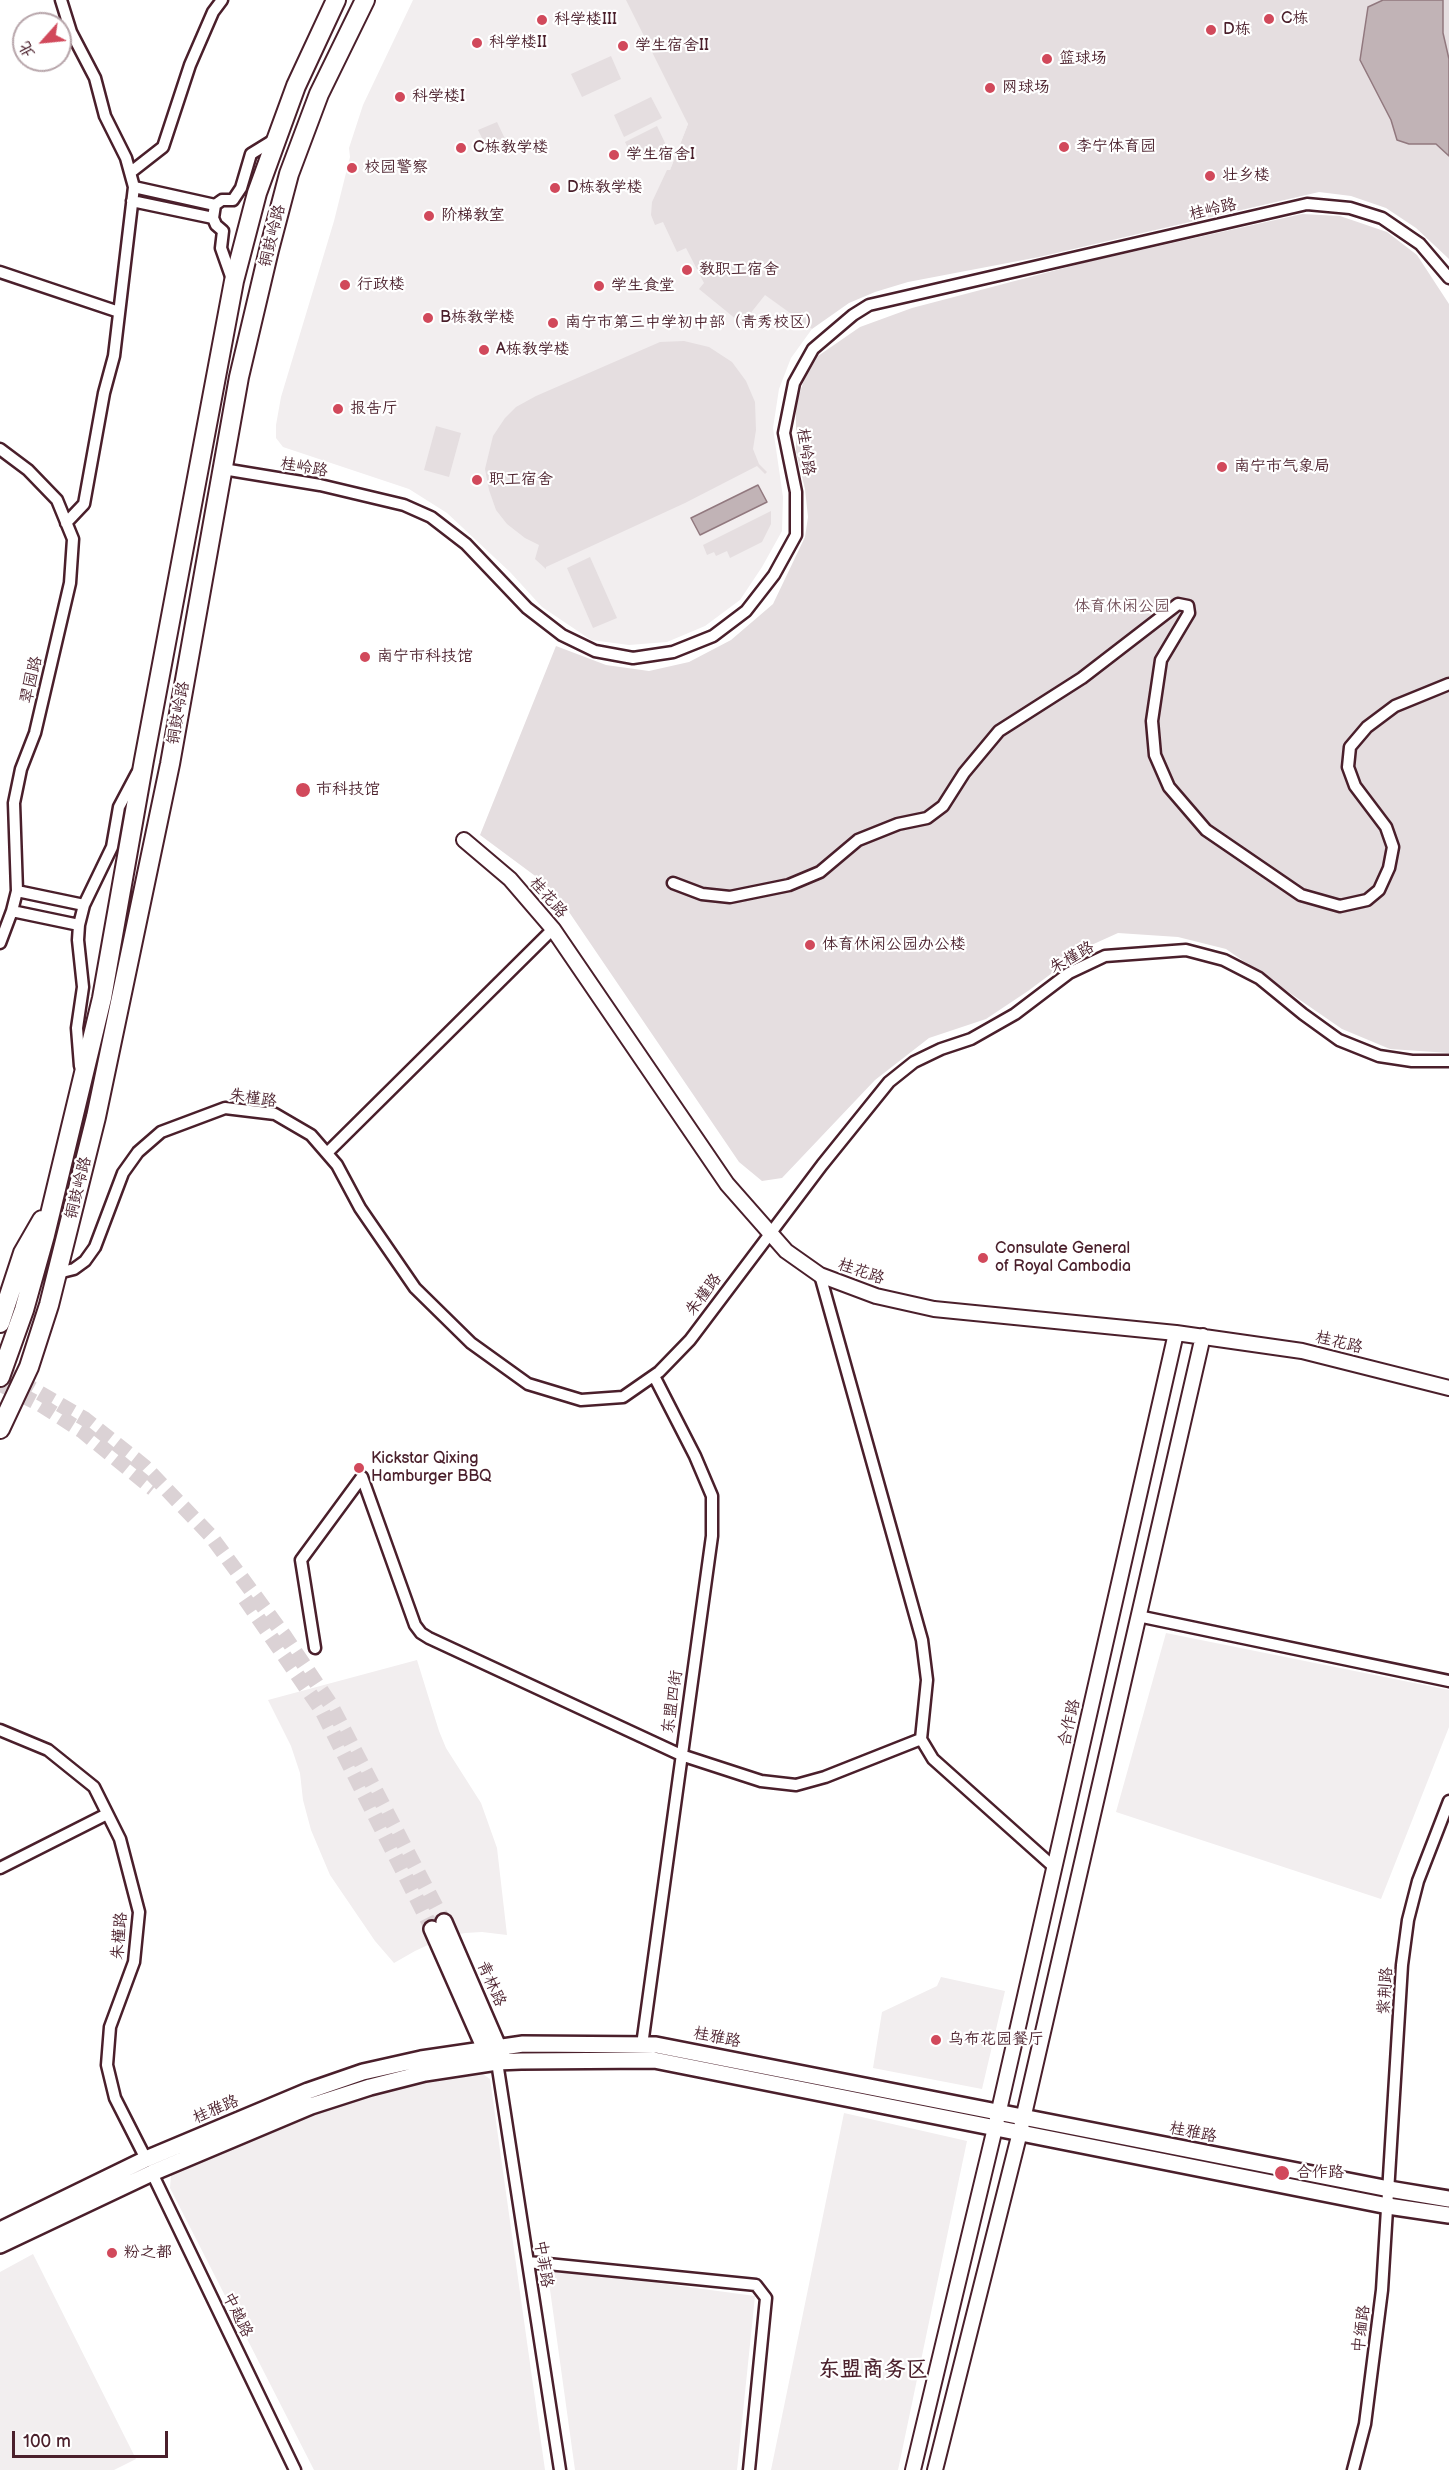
<!DOCTYPE html>
<meta charset="utf-8">
<style>
body{margin:0}
#map{position:relative;width:1449px;height:2470px;overflow:hidden;background:#fff;font-family:"Balsamiq Sans","LXGW WenKai TC",sans-serif}
canvas{display:block}
.north{position:absolute;left:12px;top:12px;width:60px;height:60px;box-sizing:border-box;background:#fff;border:2px solid #b7a5aa;border-radius:50%;rotate:243deg;font-size:16px;font-weight:700;line-height:24px;text-align:center;color:#4a1f2b}
.north::after{content:'';display:block;margin:auto;width:21px;height:27px;background:#d1495b;clip-path:polygon(50% 0,100% 100%,50% 72%,0 100%)}
.scale{position:absolute;left:12px;top:2431px;width:156px;height:27px;box-sizing:border-box;border:3px solid #4a1f2b;border-top:0;padding-left:8px;font-size:18px;line-height:21px;white-space:nowrap;color:#4a1f2b;-webkit-text-stroke:4px #fff;paint-order:stroke}
</style>
<div id="map">
<canvas width="1449" height="2470"></canvas>
<div class="north">北</div>
<div class="scale">100 m</div>
</div>
<script>
const ctx = document.querySelector('canvas').getContext('2d');
ctx.lineJoin = 'round';
function fillPath(path, color) { ctx.fillStyle = color; ctx.fill(path, 'evenodd'); }
const toPath = rows => new Path2D(rows.map(r => 'M' + r).join(''));
function strokePath(path, color, width, dash) { ctx.strokeStyle = color; ctx.lineWidth = width; ctx.lineCap = dash ? 'butt' : 'round'; ctx.setLineDash(dash || []); ctx.stroke(path); }
function label(font, color, halo, rows, align = 'center') {
  ctx.font = font + ' "Balsamiq Sans","LXGW WenKai TC",sans-serif'; ctx.lineWidth = 4.5; ctx.setLineDash([]); ctx.textBaseline = 'middle'; ctx.strokeStyle = halo; ctx.fillStyle = color; for (const [text, x, y, turn = 0] of rows) {
    ctx.save(); ctx.translate(x, y); ctx.rotate((+turn || 0) * Math.PI / 180); ctx.textAlign = isNaN(turn) ? turn : align; if (halo) ctx.strokeText(text, 0, 0); ctx.fillText(text, 0, 0); ctx.restore();
  }
}
fillPath(toPath([
 [413,0,639,0,688,124,670,170,703,249,812,329,791,358,779,389,773,428,783,497,782,531,762,567,740,600,705,626,667,642,629,645,591,640,542,607,510,572,447,513,409,489,283,447,276,438,276,425,281,397,334,221,350,157,349,148,363,105],
 [1166,1633,1449,1690,1449,1727,1381,1899,1116,1812],
 [417,1660,439,1731,446,1748,481,1803,497,1848,507,1935,482,1932,465,1933,445,1937,415,1951,394,1963,375,1941,330,1875,311,1830,303,1800,300,1773,291,1746,268,1700],
 [941,1977,1005,1991,982,2089,873,2068,882,2012,937,1986],
 [477,2070,490,2079,545,2470,314,2470,170,2188,171,2175,179,2166,254,2140,308,2114,376,2090],
 [844,2113,967,2141,898,2470,771,2470],
 [33,2254,136,2459,114,2470,0,2470,0,2272],
 [547,2268,755,2296,737,2470,575,2470]
]), '#f2eeef');
fillPath(toPath([
 [626,0,1449,0,1449,259,1416,228,1386,208,1351,196,1319,192,1039,257,908,282,875,292,849,303,812,329,765,295,742,324,699,289,704,283,686,248,677,252,663,222,655,225,651,215,652,202,667,170,670,170,688,124],
 [611,56,621,79,582,97,571,74],
 [651,97,662,118,624,137,614,115],
 [497,122,506,141,487,148,478,130],
 [657,126,666,145,634,161,625,142],
 [1302,214,1340,216,1387,232,1417,255,1449,304,1449,1053,1390,1049,1342,1029,1226,949,1178,937,1118,933,1087,947,1028,991,986,1019,929,1038,875,1080,782,1178,762,1181,739,1162,569,912,542,881,480,835,556,646,606,665,649,671,689,662,731,640,773,604,805,537,808,517,805,489,796,452,796,404,804,380,818,356,860,327,912,308,1087,262],
 [684,341,709,347,732,362,746,381,755,402,756,430,753,449,759,464,767,472,765,474,757,466,685,503,546,567,546,569,535,559,539,545,525,538,507,524,496,510,489,490,485,469,493,436,505,418,516,407,536,396,660,342],
 [436,426,461,433,449,477,424,470],
 [771,511,771,524,762,542,730,558,727,551,716,556,714,552,707,555,703,545],
 [590,557,617,618,593,628,567,568]
]), '#e5dee0');
const water = toPath([
 [1383,0,1443,0,1443,33,1449,59,1449,156,1436,144,1409,144,1397,140,1391,120,1360,60,1368,7,1383,0],
 [758,485,767,502,700,535,691,518,758,485]
]);
fillPath(water, '#c1b3b6');
strokePath(water, '#91787e', 1.5);
strokePath(toPath([
 [0,1370,85,1419,144,1466,210,1535,284,1635,331,1705,444,1922],
 [0,1384,41,1405,82,1431,153,1489],
 [245,1599,322,1711,432,1929]
]), '#dbd2d5', 15, [15, 8]);
const minor = toPath([
 [61,0,71,32,95,78,105,116,126,158,134,187,114,356,104,393,84,504,66,523],
 [131,172,163,147,190,65,213,12,222,0],
 [134,187,215,205],
 [132,201,213,218],
 [0,272,119,312],
 [233,282,221,248,223,231,216,225,213,218,215,205,222,200,233,200,241,188,251,154,277,138],
 [0,449,28,470,57,500,73,539,70,583,35,733,21,769,14,803,17,891,12,911,0,943],
 [223,469,320,485,404,505,431,517,466,544,527,608,562,635,595,651,633,658,673,652,713,636,746,611,774,575,796,535,796,492,784,433,794,383,813,349,853,315,869,305,1307,204,1350,208,1382,218,1420,244,1449,278],
 [673,883,702,894,730,897,789,885,820,872,858,840,898,824,927,818,943,806,964,773,999,731,1082,678,1178,604,1188,606,1189,613,1161,660,1152,721,1155,755,1169,787,1206,830,1301,895,1340,906,1367,900,1379,890,1389,868,1393,847,1386,827,1355,786,1348,767,1350,747,1367,727,1395,706,1449,684],
 [17,891,84,905],
 [12,911,79,925],
 [80,1066,77,1028,83,987,78,940,79,925,84,905,112,847,119,807,137,773],
 [327,1153,553,929],
 [58,1273,74,1269,85,1261,95,1247,123,1173,138,1152,161,1132,225,1108,275,1114,311,1135,337,1165,360,1208,415,1288,471,1343,528,1384,581,1400,623,1397,659,1372,690,1340,822,1165,889,1082,914,1062,941,1049,971,1039,1015,1014,1069,973,1105,956,1186,950,1224,960,1259,978,1303,1014,1339,1040,1379,1056,1412,1061,1449,1061],
 [820,1275,922,1640,927,1680,921,1739,933,1759,1055,1868],
 [1138,1616,1449,1681],
 [315,1648,301,1560,362,1477,415,1625,421,1633,429,1638,681,1755,761,1781,796,1785,825,1777,921,1739],
 [0,1730,48,1750,94,1787,120,1839,139,1912,134,1962,110,2027,107,2065,115,2098,146,2159],
 [0,1868,107,1814],
 [642,2045,712,1536,712,1496,695,1456,654,1376],
 [497,2062,560,2470],
 [152,2173,295,2470],
 [528,2262,756,2285,766,2298,749,2470],
 [1353,2470,1365,2424,1382,2290,1402,1965,1408,1920,1418,1881,1449,1801]
]);
const tertiary = toPath([
 [464,840,510,879,553,929,727,1184,786,1251,820,1275,876,1296,934,1309,1176,1333,1302,1351,1449,1388],
 [913,2470,995,2128,1176,1333],
 [935,2470,1020,2132,1203,1336]
]);
const secondary = toPath([
 [444,1922,502,2056],
 [432,1929,489,2058],
 [0,2230,146,2159,308,2091,363,2072,421,2059,523,2044,656,2045,1389,2189,1449,2199],
 [0,2245,152,2173,311,2106,370,2087,425,2073,497,2062,521,2061,654,2060,1388,2206,1449,2215]
]);
const primary = toPath([
 [0,1323,23,1253,42,1220],
 [0,1377,24,1310,45,1235,102,998,144,760,234,281,257,193,277,138,296,86,336,0],
 [0,1429,29,1367,49,1305,96,1117,170,764,239,377,269,250,289,174,319,94,365,0]
]);
strokePath(minor, '#4a1f2b', 15);
strokePath(tertiary, '#4a1f2b', 18);
strokePath(secondary, '#4a1f2b', 20);
strokePath(primary, '#4a1f2b', 22);
strokePath(minor, '#fff', 10);
strokePath(tertiary, '#fff', 14);
strokePath(secondary, '#fff', 15);
strokePath(primary, '#fff', 18);
for (const [x, y, r, color] of [
 [1269,19,6,"#d1495b"],
 [542,20,6,"#d1495b"],
 [1211,30,6,"#d1495b"],
 [477,43,6,"#d1495b"],
 [623,46,6,"#d1495b"],
 [1047,59,6,"#d1495b"],
 [990,88,6,"#d1495b"],
 [400,97,6,"#d1495b"],
 [1064,147,6,"#d1495b"],
 [461,148,6,"#d1495b"],
 [614,155,6,"#d1495b"],
 [352,168,6,"#d1495b"],
 [1210,176,6,"#d1495b"],
 [555,188,6,"#d1495b"],
 [429,216,6,"#d1495b"],
 [687,270,6,"#d1495b"],
 [345,285,6,"#d1495b"],
 [599,286,6,"#d1495b"],
 [428,318,6,"#d1495b"],
 [553,323,6,"#d1495b"],
 [484,350,6,"#d1495b"],
 [338,409,6,"#d1495b"],
 [1222,467,6,"#d1495b"],
 [477,480,6,"#d1495b"],
 [365,657,6,"#d1495b"],
 [303,790,8,"#d1495b"],
 [810,945,6,"#d1495b"],
 [983,1258,6,"#d1495b"],
 [359,1468,6,"#d1495b"],
 [936,2040,6,"#d1495b"],
 [1282,2173,8,"#d1495b"],
 [112,2253,6,"#d1495b"]
]) { const dot = new Path2D(); dot.arc(x, y, r, 0, 2 * Math.PI); ctx.fillStyle = color; ctx.fill(dot); strokePath(dot, '#fff', 2); }
label('16px', '#4a1f2b', '#fff', [
 ["C栋",1281,19],
 ["科学楼III",554,20],
 ["D栋",1223,30],
 ["科学楼II",489,43],
 ["学生宿舍II",635,46],
 ["篮球场",1059,59],
 ["网球场",1002,88],
 ["科学楼I",412,97],
 ["李宁体育园",1076,147],
 ["C栋教学楼",473,148],
 ["学生宿舍I",626,155],
 ["校园警察",364,168],
 ["壮乡楼",1222,176],
 ["D栋教学楼",567,188],
 ["阶梯教室",441,216],
 ["教职工宿舍",699,270],
 ["行政楼",357,285],
 ["学生食堂",611,286],
 ["B栋教学楼",440,318],
 ["南宁市第三中学初中部（青秀校区）",565,323],
 ["A栋教学楼",496,350],
 ["报告厅",350,409],
 ["南宁市气象局",1234,467],
 ["职工宿舍",489,480],
 ["南宁市科技馆",377,657],
 ["市科技馆",316,790],
 ["体育休闲公园办公楼",822,945],
 ["Consulate General",995,1249],
 ["of Royal Cambodia",995,1267],
 ["Kickstar Qixing",371,1459],
 ["Hamburger BBQ",371,1477],
 ["乌布花园餐厅",948,2040],
 ["合作路",1296,2173],
 ["粉之都",124,2253]
], 'left');
label('16px', '#4a1f2b', '#fff', [
 ["桂岭路",1213,210,-13],
 ["铜鼓岭路",273,236,-76],
 ["桂岭路",805,452,82],
 ["桂岭路",304,468,10],
 ["翠园路",32,680,-77],
 ["铜鼓岭路",179,713,-80],
 ["桂花路",548,898,49],
 ["朱槿路",1072,958,-29],
 ["朱槿路",253,1099,8],
 ["铜鼓岭路",79,1188,-76],
 ["桂花路",861,1272,19],
 ["朱槿路",704,1295,-53],
 ["桂花路",1339,1343,14],
 ["东盟四街",673,1702,-82],
 ["合作路",1070,1723,-77],
 ["朱槿路",120,1936,-85],
 ["青林路",491,1984,66],
 ["紫荆路",1386,1991,-86],
 ["桂雅路",717,2038,11],
 ["桂雅路",216,2110,-23],
 ["桂雅路",1193,2133,11],
 ["中菲路",543,2264,81],
 ["中越路",237,2315,64],
 ["中缅路",1362,2329,-83]
]);
label('16px', '#714f58', '#fff', [
 ["体育休闲公园",1122,607]
]);
label('bold 22px', '#4a1f2b', '#fff', [
 ["东盟商务区",873,2370]
]);
</script>
